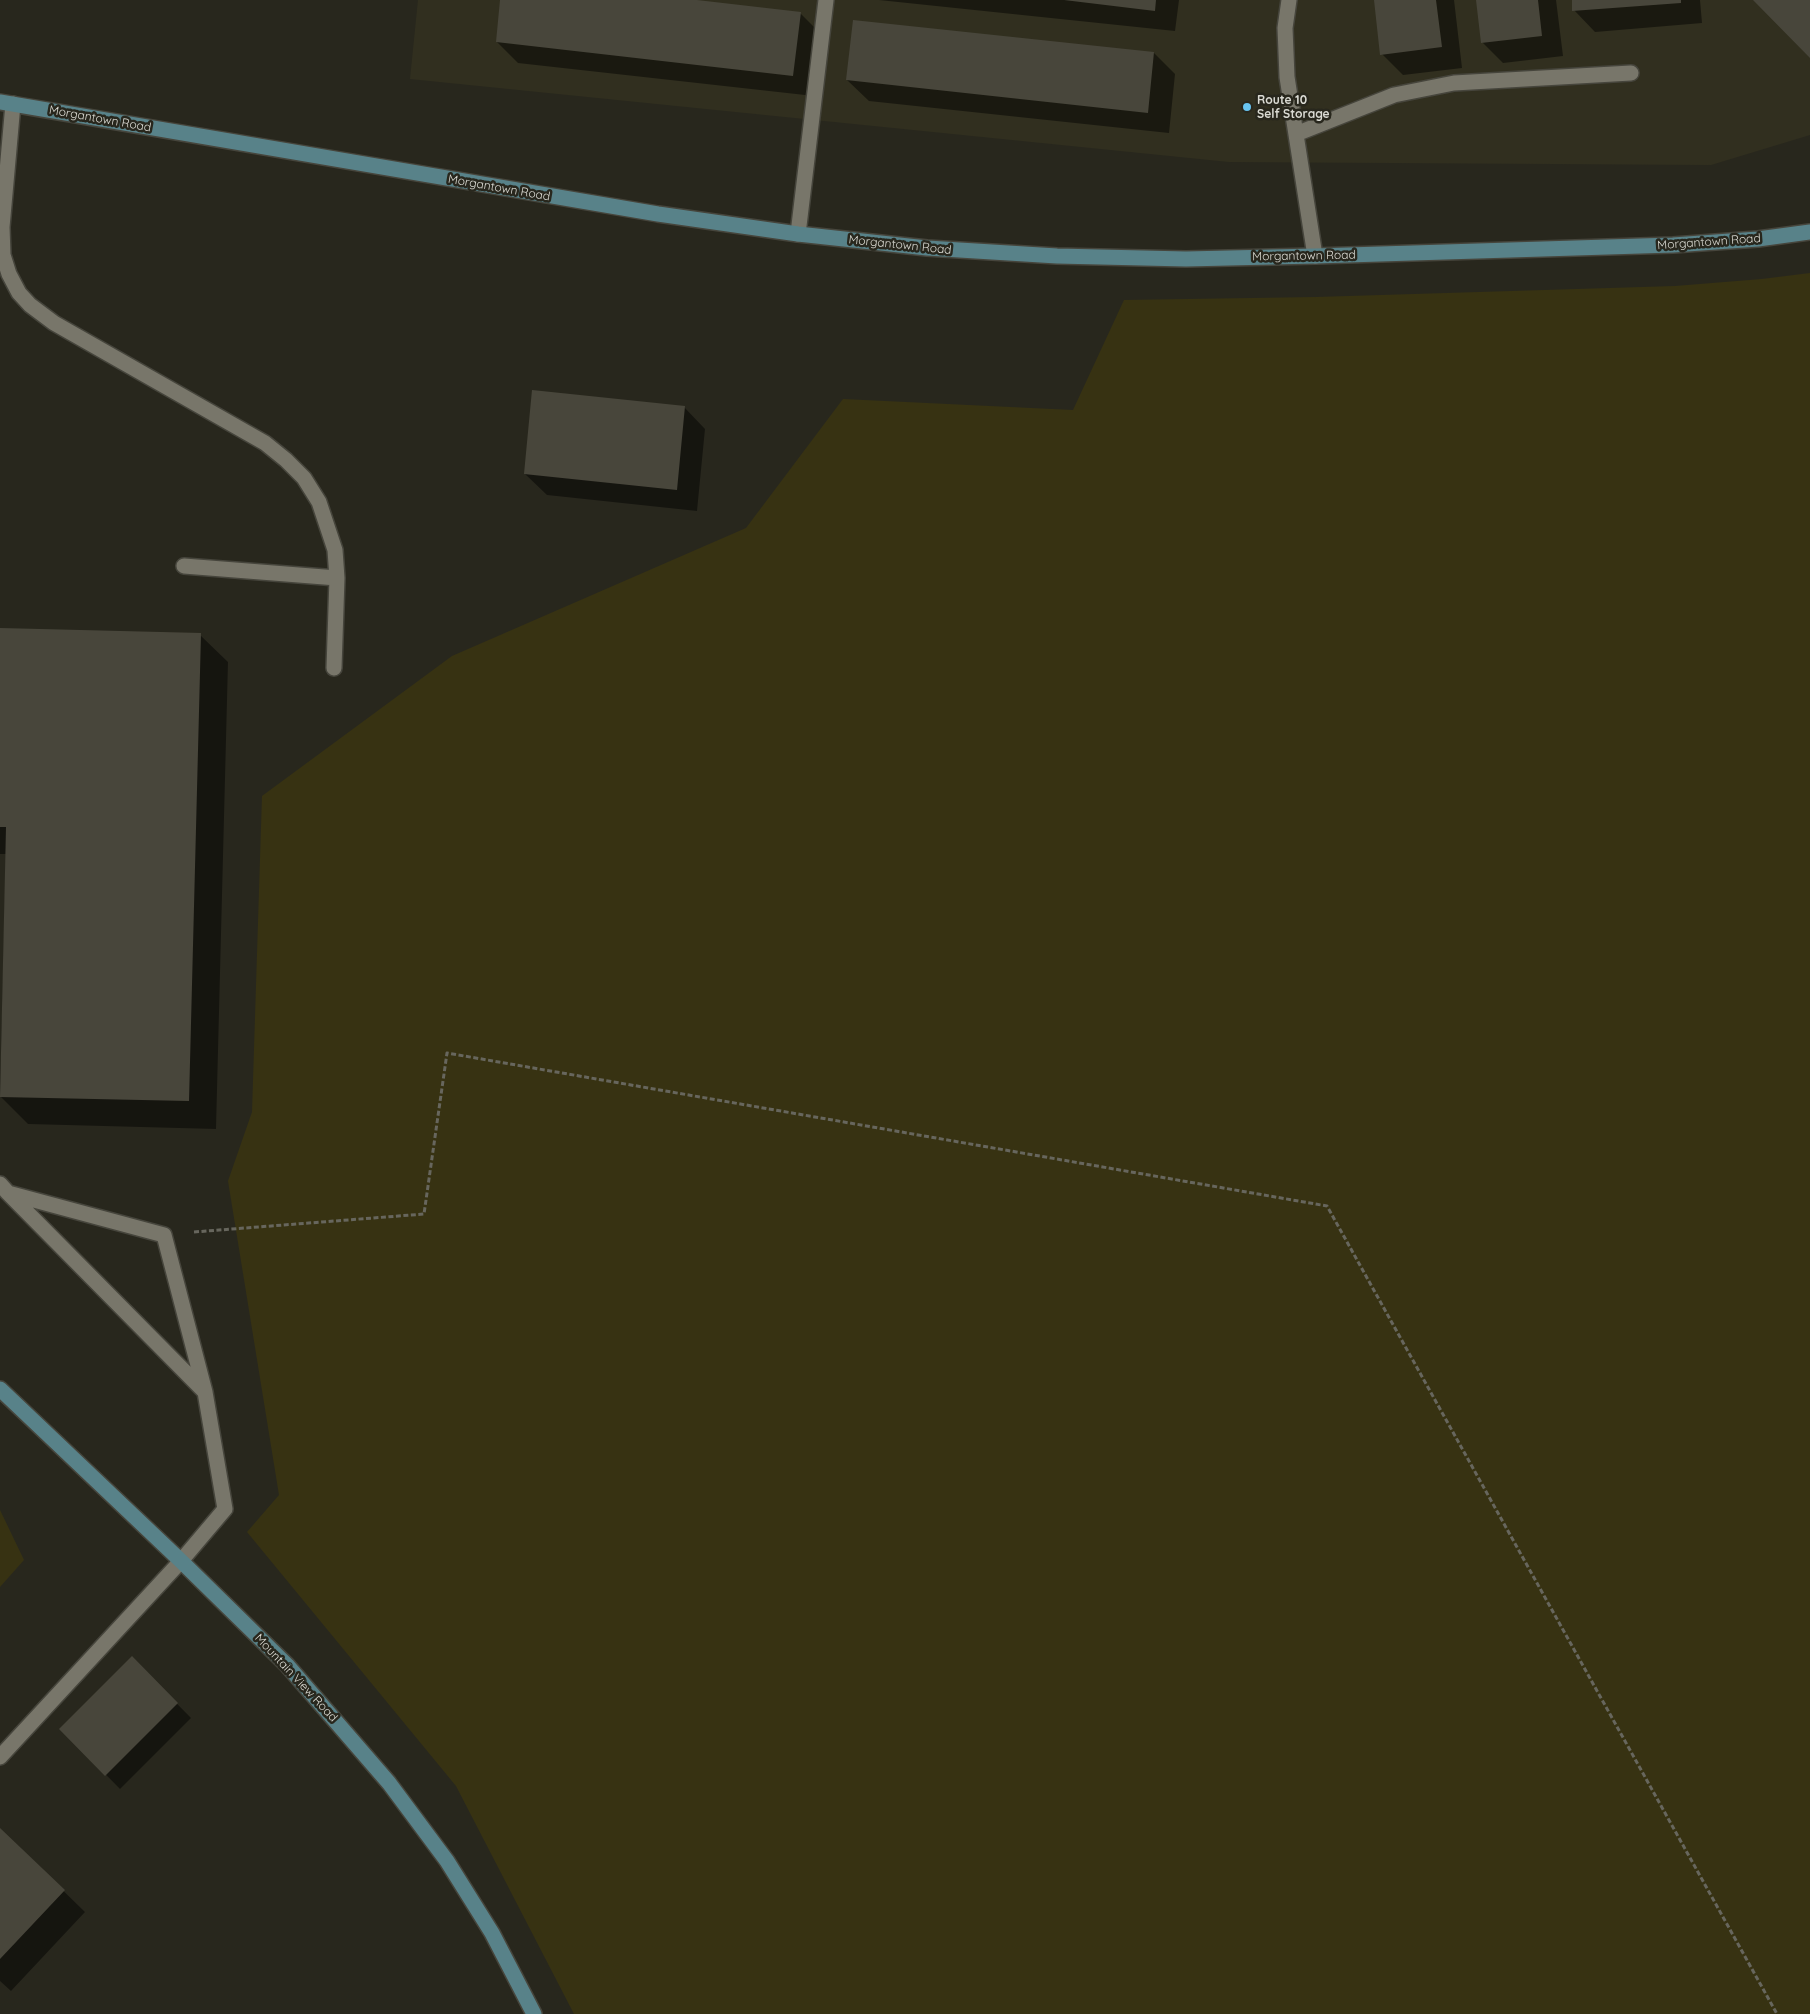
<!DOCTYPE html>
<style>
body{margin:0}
canvas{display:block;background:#28271d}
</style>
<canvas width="1810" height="2014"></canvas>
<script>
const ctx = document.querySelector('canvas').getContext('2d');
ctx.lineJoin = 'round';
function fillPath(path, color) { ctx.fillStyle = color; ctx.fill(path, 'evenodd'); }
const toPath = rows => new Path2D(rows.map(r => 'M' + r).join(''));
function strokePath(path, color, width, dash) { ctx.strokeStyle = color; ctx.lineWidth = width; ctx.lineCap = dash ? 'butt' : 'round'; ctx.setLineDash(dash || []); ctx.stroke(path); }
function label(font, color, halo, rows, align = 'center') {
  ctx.font = font + ' Quicksand,sans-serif'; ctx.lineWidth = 5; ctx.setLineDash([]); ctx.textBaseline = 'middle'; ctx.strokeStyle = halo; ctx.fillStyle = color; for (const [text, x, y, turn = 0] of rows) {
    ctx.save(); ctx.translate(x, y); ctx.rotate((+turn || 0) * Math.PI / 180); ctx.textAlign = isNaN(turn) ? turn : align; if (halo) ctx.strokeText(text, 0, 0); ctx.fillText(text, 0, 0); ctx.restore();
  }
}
fillPath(toPath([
 [418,0,1810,0,1810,135,1711,165,1229,162,410,79]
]), '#312f1f');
fillPath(toPath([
 [1810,273,1810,2014,574,2014,456,1786,247,1532,279,1495,228,1181,252,1112,262,796,452,656,746,528,843,399,1073,410,1124,300,1316,297,1675,286,1762,279],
 [0,1510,24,1560,0,1587]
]), '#373212');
fillPath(toPath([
 [501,0,686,0,800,13,821,34,814,96,518,63,497,42],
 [879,0,1179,0,1175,31],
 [1375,0,1454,0,1462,68,1403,75,1382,54],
 [1477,0,1556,0,1563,56,1503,63,1482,42],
 [1573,0,1700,0,1702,23,1595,32,1574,10],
 [1154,53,1175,74,1169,133,869,101,847,80],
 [684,407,705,429,697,511,547,495,525,474],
 [0,629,200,635,228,662,216,1129,28,1124,0,1096,6,854,0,854],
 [132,1658,191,1718,120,1789,61,1729],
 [0,1829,85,1912,11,1991,0,1981]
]), '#0007');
fillPath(toPath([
 [500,0,697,0,801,12,793,76,496,42],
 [1064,0,1156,0,1155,11],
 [1374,0,1436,0,1442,47,1380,55],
 [1476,0,1538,0,1542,36,1481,43],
 [1572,0,1681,0,1681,3,1572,11],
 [1753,0,1810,0,1810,58],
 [853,20,1154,52,1148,113,846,80],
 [532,390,685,406,677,490,524,474],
 [0,628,201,633,189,1101,0,1097,6,827,0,827],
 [132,1656,178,1703,105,1776,59,1729],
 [0,1828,65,1890,0,1959]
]), '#48463b');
const lane = toPath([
 [1289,0,1285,28,1287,77,1315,256],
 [13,104,2,227,3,255,9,274,19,293,30,305,54,323,265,443,286,460,304,478,319,502,335,550,337,578,334,668],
 [1296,134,1394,95,1454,83,1631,73],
 [798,234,826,0],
 [184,566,337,578],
 [0,1184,8,1193,164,1235,205,1392,225,1509,181,1561,0,1757],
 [9,1194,204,1391]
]);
const secondary = toPath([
 [0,102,658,214,798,234,927,248,1057,256,1186,259,1315,256,1673,245,1758,239,1810,232],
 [0,1389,181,1561,287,1665,389,1783,447,1861,492,1933,534,2014]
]);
strokePath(lane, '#46453c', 18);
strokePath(secondary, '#46453c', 18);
strokePath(toPath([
 [194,1232,424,1214,447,1053,1327,1206,1777,2014]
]), '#67665d', 3, [5, 2.5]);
strokePath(lane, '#78766a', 15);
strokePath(secondary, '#588289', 15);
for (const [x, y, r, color] of [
 [1247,107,5,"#68c4f0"]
]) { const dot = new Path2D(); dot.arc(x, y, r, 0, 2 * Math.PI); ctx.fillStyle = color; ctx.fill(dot); strokePath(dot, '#28271d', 2); }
label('bold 12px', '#dbdbd4', '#28271d', [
 ["Route 10",1257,100],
 ["Self Storage",1257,114]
], 'left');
label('12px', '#dbdbd4', '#28271d', [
 ["Morgantown Road",100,119,10],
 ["Morgantown Road",499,188,10],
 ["Morgantown Road",1709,242,-4],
 ["Morgantown Road",900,245,6],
 ["Morgantown Road",1304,256,-1],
 ["Mountain View Road",296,1678,47]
]);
</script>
